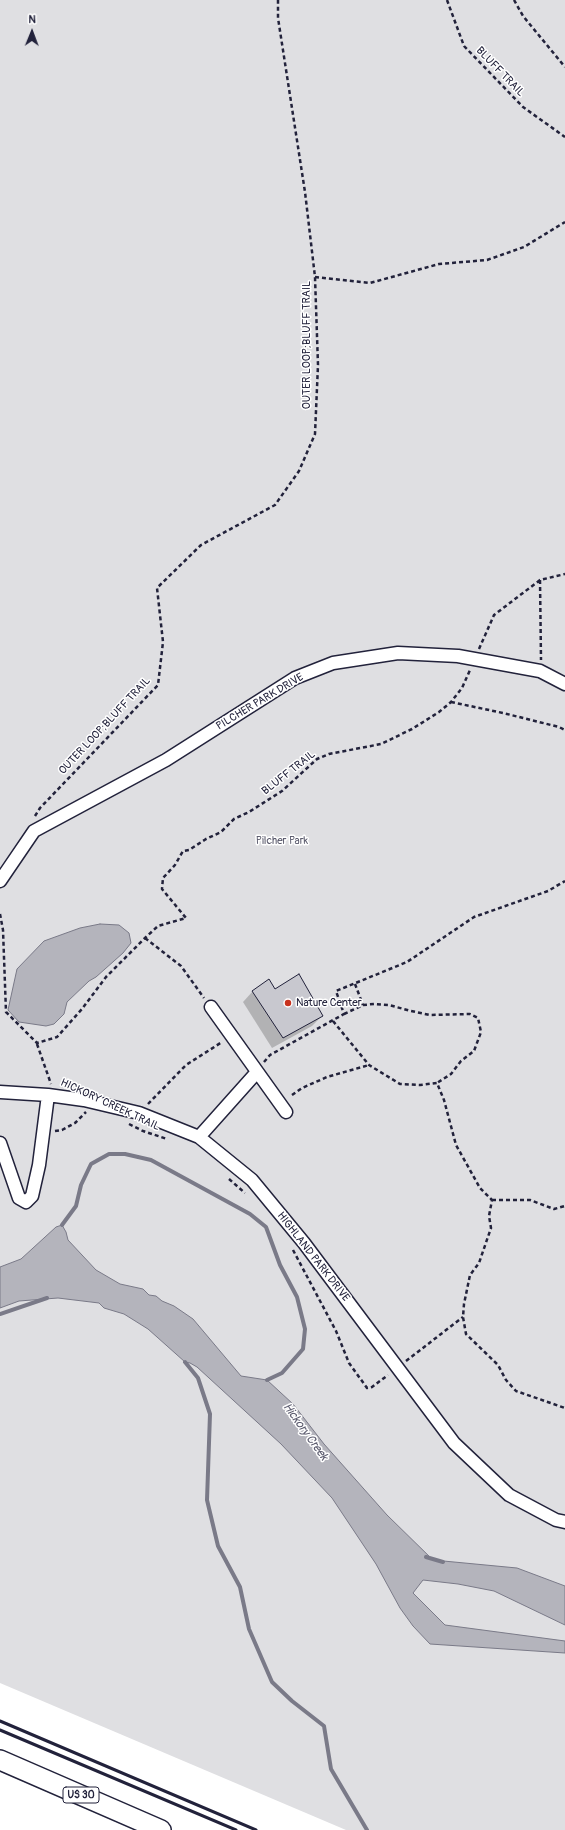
<!DOCTYPE html>
<style>
body{margin:0}
#map{position:relative;width:565px;height:1830px;overflow:hidden;background:#fff;font-family:Pangolin,sans-serif}
canvas{display:block}
.north{position:absolute;left:12px;top:12px;width:40px;height:40px;-webkit-text-stroke:3px #fff;paint-order:stroke;rotate:1deg;font-size:11px;font-weight:700;line-height:16px;text-align:center;color:#22223b}
.north::after{content:'';display:block;margin:auto;width:14px;height:18px;background:#22223b;clip-path:polygon(50% 0,100% 100%,50% 72%,0 100%)}
</style>
<div id="map">
<canvas width="565" height="1830"></canvas>
<div class="north">N</div>
</div>
<script>
const ctx = document.querySelector('canvas').getContext('2d');
ctx.lineJoin = 'round';
function fillPath(path, color) { ctx.fillStyle = color; ctx.fill(path, 'evenodd'); }
const toPath = rows => new Path2D(rows.map(r => 'M' + r).join(''));
function strokePath(path, color, width, dash) { ctx.strokeStyle = color; ctx.lineWidth = width; ctx.lineCap = dash ? 'butt' : 'round'; ctx.setLineDash(dash || []); ctx.stroke(path); }
function label(font, color, halo, rows, align = 'center') {
  ctx.font = font + ' Pangolin,sans-serif'; ctx.lineWidth = 3; ctx.setLineDash([]); ctx.textBaseline = 'middle'; ctx.strokeStyle = halo; ctx.fillStyle = color; for (const [text, x, y, turn = 0] of rows) {
    ctx.save(); ctx.translate(x, y); ctx.rotate((+turn || 0) * Math.PI / 180); ctx.textAlign = isNaN(turn) ? turn : align; if (halo) ctx.strokeText(text, 0, 0); ctx.fillText(text, 0, 0); ctx.restore();
  }
}
fillPath(toPath([
 [0,0,565,0,565,1830,346,1830,0,1683]
]), '#dfdfe2');
const water = toPath([
 [100,924,119,925,129,933,131,943,123,953,96,977,89,981,67,1002,64,1014,54,1024,46,1026,19,1022,8,1010,17,969,44,941,80,928,100,924],
 [62,1225,66,1232,68,1240,96,1270,120,1284,143,1289,149,1295,156,1296,162,1301,174,1306,193,1319,241,1376,267,1380,293,1404,324,1444,387,1515,433,1560,517,1568,565,1586,565,1625,494,1591,458,1584,423,1580,413,1593,445,1625,565,1641,565,1653,430,1644,413,1626,400,1608,376,1564,332,1498,281,1444,197,1367,190,1363,185,1362,148,1329,124,1314,104,1308,99,1303,58,1298,19,1301,0,1308,0,1267,21,1259,56,1227,62,1225]
]);
fillPath(water, '#b4b4bc');
strokePath(water, '#7a7a88', 1);
fillPath(toPath([
 [253,991,322,1016,312,1026,272,1048,243,1002]
]), '#0003');
strokePath(toPath([
 [62,1225,76,1206,81,1185,91,1164,109,1154,125,1154,151,1160,250,1214,266,1227,280,1265,297,1297,305,1329,303,1349,282,1373,267,1380],
 [0,1314,47,1298],
 [185,1362,198,1378,210,1414,207,1500,218,1546,240,1587,249,1629,272,1682,292,1701,324,1726,331,1769,367,1830],
 [426,1557,443,1562]
]), '#7a7a88', 4);
const building = toPath([
 [299,974,323,1016,283,1038,252,991,269,979,275,989,299,974]
]);
fillPath(building, '#c8c8cf');
strokePath(building, '#22223b', 1);
const street = toPath([
 [0,881,34,831,166,760,295,678,333,663,398,653,458,656,540,671,565,684],
 [211,1007,286,1112],
 [0,1092,48,1095,84,1100,139,1113,199,1137,252,1180,304,1243,454,1443,509,1495,556,1520,565,1522],
 [199,1137,257,1072],
 [0,1143,19,1198,26,1202,32,1196,39,1165,48,1095]
]);
const primary = toPath([
 [0,1760,161,1830]
]);
strokePath(street, '#22223b', 15);
strokePath(primary, '#22223b', 22);
strokePath(toPath([
 [447,0,464,46,523,107,565,137],
 [514,0,523,16,565,67],
 [315,277,370,283,439,264,487,260,524,247,565,222],
 [540,580,541,660],
 [479,649,494,615,540,580,565,574],
 [451,702,503,713,559,727,565,730],
 [35,816,40,808,158,685,163,642,157,588,201,545,275,505,299,471,315,434,318,365,315,277,305,192,278,18,278,0],
 [0,914,3,930,6,1012,37,1043,57,1037,82,1009,106,977,145,938,158,926,186,918,162,889,163,878,175,865,183,851,189,850,206,839,221,832,234,819,249,812,282,791,317,759,329,754,381,744,412,729,439,712,451,702,462,688,470,670],
 [145,938,181,966,204,998],
 [355,984,363,1005],
 [344,1014,363,1005,374,1004,389,1005,411,1011,430,1015,470,1014,478,1018,481,1032,474,1051,461,1061,451,1074,437,1083],
 [333,1021,369,1065,400,1084,420,1085,437,1083,444,1100,456,1145,480,1188,492,1200,489,1216,491,1228,479,1263,470,1275,464,1304,463,1317,466,1334,498,1365,506,1380,516,1391,565,1408],
 [37,1044,51,1084],
 [264,1062,270,1055,344,1014,336,991,407,962,474,917,548,891,565,881],
 [292,1095,302,1088,327,1077,369,1065],
 [148,1104,186,1065,222,1042],
 [129,1124,143,1131,167,1139],
 [55,1131,62,1130,75,1123,86,1112],
 [229,1179,245,1193],
 [492,1200,530,1200,554,1209,565,1206],
 [293,1250,336,1331,349,1363,367,1388,372,1387,388,1375],
 [406,1361,463,1317]
]), '#22223b', 2.5, [4, 3]);
strokePath(street, '#fff', 12);
strokePath(primary, '#fff', 19);
strokePath(toPath([
 [0,1721,256,1830],
 [0,1730,236,1830]
]), '#22223b', 3);
for (const [x, y, r, color] of [
 [288,1003,4,"#c8321e"]
]) { const dot = new Path2D(); dot.arc(x, y, r, 0, 2 * Math.PI); ctx.fillStyle = color; ctx.fill(dot); strokePath(dot, '#fff', 1.5); }
for (const [x, y, w] of [
 [81,1795,36]
]) { const box = new Path2D(); box.roundRect(x - w / 2, y - 8, w, 16, 3); ctx.fillStyle = '#fff'; ctx.fill(box); strokePath(box, '#22223b', 1); }
label('bold 10px', '#22223b', null, [
 ["US 30",81,1795]
]);
label('11px', '#22223b', '#fff', [
 ["BLUFF TRAIL",500,72,46],
 ["OUTER LOOP;BLUFF TRAIL",307,345,-90],
 ["PILCHER PARK DRIVE",260,702,-31],
 ["OUTER LOOP;BLUFF TRAIL",105,726,-47],
 ["BLUFF TRAIL",289,773,-38],
 ["HICKORY CREEK TRAIL",110,1105,25],
 ["HIGHLAND PARK DRIVE",313,1257,52]
]);
label('11px', '#5b5b6d', '#fff', [
 ["Pilcher Park",282,841]
]);
label('11px', '#22223b', '#fff', [
 ["Nature Center",296,1003]
], 'left');
label('italic 12px', '#5c5c6f', '#fff', [
 ["Hickory Creek",305,1432,54]
]);
</script>
